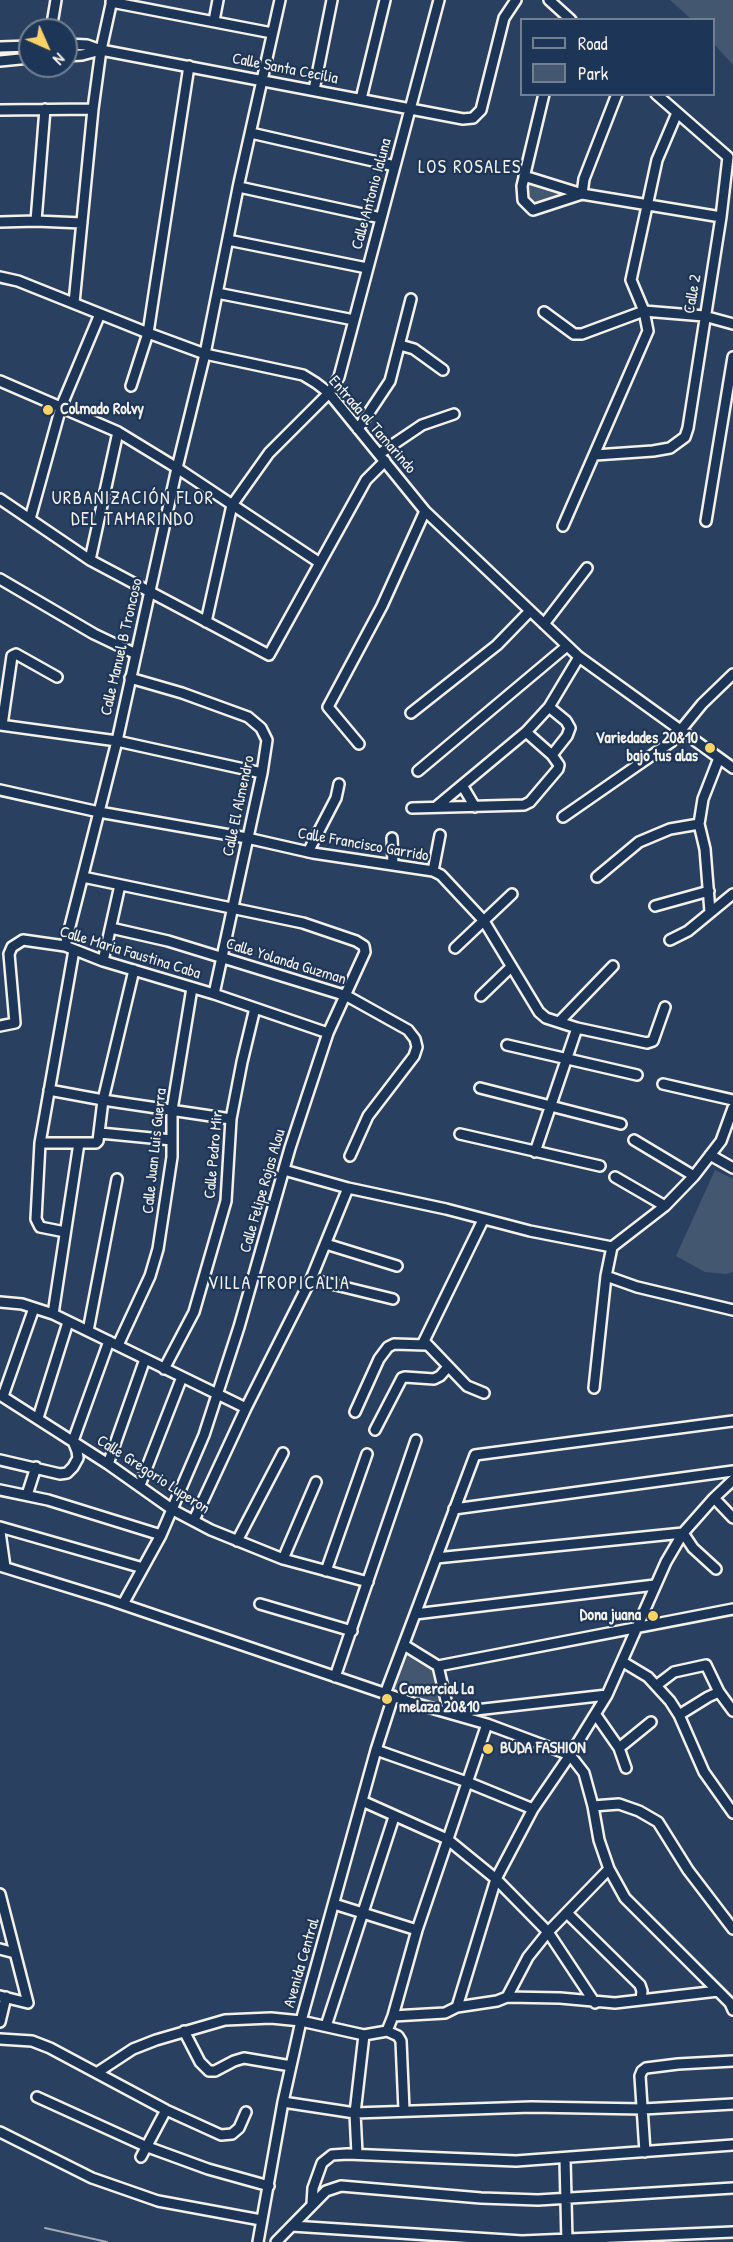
<!DOCTYPE html>
<meta charset="utf-8">
<style>
body{margin:0}
#map{position:relative;width:733px;height:2242px;overflow:hidden;background:#2a4060;font-family:"Patrick Hand",sans-serif}
canvas{display:block}
.legend{position:absolute;left:520px;top:18px;width:195px;height:78px;box-sizing:border-box;background:#1d3557;border:2px solid #738091;margin:0;padding:8px 10px;list-style:none;font-size:18px;color:#f4f1e8}
.legend li{display:flex;align-items:center;gap:12px;height:30px}
.legend b{width:30px;border:2px solid #738091}
.north{position:absolute;left:18px;top:18px;width:60px;height:60px;box-sizing:border-box;background:#1d3557;border:2px solid #738091;border-radius:50%;rotate:135deg;font-size:16px;font-weight:700;line-height:24px;text-align:center;color:#f4f1e8}
.north::after{content:'';display:block;margin:auto;width:21px;height:27px;background:#ffd166;clip-path:polygon(50% 0,100% 100%,50% 72%,0 100%)}
</style>
<div id="map">
<canvas width="733" height="2242"></canvas>
<ul class="legend">
<li><b style="height:8px;background:#1d3557"></b>Road</li>
<li><b style="height:16px;background:#445771"></b>Park</li>
</ul>
<div class="north">N</div>
</div>
<script>
const ctx = document.querySelector('canvas').getContext('2d');
ctx.lineJoin = 'round';
function fillPath(path, color) { ctx.fillStyle = color; ctx.fill(path, 'evenodd'); }
const toPath = rows => new Path2D(rows.map(r => 'M' + r).join(''));
function strokePath(path, color, width, dash) { ctx.strokeStyle = color; ctx.lineWidth = width; ctx.lineCap = dash ? 'butt' : 'round'; ctx.setLineDash(dash || []); ctx.stroke(path); }
function label(font, color, halo, rows, align = 'center') {
  ctx.font = font + ' "Patrick Hand",sans-serif'; ctx.lineWidth = 4.5; ctx.setLineDash([]); ctx.textBaseline = 'middle'; ctx.strokeStyle = halo; ctx.fillStyle = color; for (const [text, x, y, turn = 0] of rows) {
    ctx.save(); ctx.translate(x, y); ctx.rotate((+turn || 0) * Math.PI / 180); ctx.textAlign = isNaN(turn) ? turn : align; if (halo) ctx.strokeText(text, 0, 0); ctx.fillText(text, 0, 0); ctx.restore();
  }
}
fillPath(toPath([
 [670,0,733,0,733,65,714,44,714,20,691,19],
 [527,180,576,194,534,208,527,201,524,186],
 [715,1170,733,1179,733,1272,726,1274,705,1272,676,1256],
 [407,1651,436,1669,441,1705,392,1691]
]), '#445771');
strokePath(toPath([
 [45,2228,107,2242]
]), '#a1a8b0', 2);
const minor = toPath([
 [549,0,571,20],
 [111,2,272,33],
 [214,21,218,0],
 [51,30,56,0],
 [66,44,87,45,101,50,463,119,473,118,481,110,504,18,516,0],
 [0,47,30,46],
 [66,56,82,55,101,50],
 [0,61,30,58],
 [314,90,332,0],
 [544,94,522,186,523,200,533,210,582,194,584,179,617,94],
 [656,94,728,157],
 [361,99,385,0],
 [0,110,93,109],
 [251,133,395,166],
 [524,176,582,194,721,217],
 [239,187,381,218],
 [36,221,45,109],
 [0,222,36,221,82,223],
 [228,240,367,268],
 [0,277,18,281,148,333,205,354,303,375,316,383,329,393,425,511,579,657,733,768],
 [217,293,354,320],
 [74,303,93,109,101,50,112,0],
 [544,312,574,334,582,334,644,311,704,316,733,324],
 [400,345,414,349,443,370],
 [0,381,118,432,177,468,320,563],
 [131,386,148,333,189,66],
 [358,429,390,381,411,299],
 [379,454,422,425,454,414],
 [595,455,653,451,670,448,685,437,688,428,721,217,728,157],
 [0,499,90,560,269,655,366,480,385,461],
 [30,519,61,407,100,314],
 [706,521,733,357],
 [563,526,648,331,644,311,631,280,657,160,677,113],
 [90,560,118,432],
 [0,579,94,634,136,654],
 [206,622,232,505,269,453,329,393,339,377,439,0],
 [544,624,587,568],
 [130,678,182,693,248,717,261,728,267,740,262,773,214,994],
 [549,707,566,721,570,728,567,736,552,755],
 [411,713,497,645,530,611],
 [0,725,117,741,262,773],
 [2,725,12,656,16,654,57,677],
 [359,744,328,707,382,606,425,511],
 [418,771,567,646],
 [462,785,475,807],
 [0,790,99,812,247,838,313,853,433,871,441,875,484,921,539,1012,546,1018,577,1028,647,1043,653,1041,665,1007],
 [436,807,526,732,549,707,579,657],
 [412,808,524,805,530,802,558,769,559,765,552,755,526,732],
 [563,817,671,742,702,704,733,674],
 [392,838,393,865],
 [308,852,336,798,339,784],
 [433,871,440,835],
 [83,877,303,923,356,941,364,946,365,952,328,1033,290,1148,239,1327,204,1435,161,1535,123,1604],
 [597,877,639,842,670,829,699,824],
 [655,906,709,891],
 [710,912,705,849,699,824,703,799,719,758],
 [111,928,168,941,347,996,408,1030,415,1039,417,1047,414,1056,368,1116,350,1156],
 [670,940,688,931,733,894],
 [65,946,117,741,177,468,205,354,239,183,280,0],
 [455,948,512,894],
 [103,961,120,885],
 [481,996,511,967],
 [559,1022,613,966],
 [0,1026,15,1023,9,954,12,947,23,940,65,946,103,961,214,994,328,1033],
 [507,1045,637,1075],
 [663,1084,733,1100],
 [480,1088,621,1124],
 [49,1090,103,1100,231,1119],
 [733,1108,721,1141,694,1176,665,1206,612,1247,606,1276,637,1287,733,1310],
 [100,1133,172,1140],
 [460,1134,600,1166],
 [634,1140,694,1176],
 [40,1143,96,1143,98,1141,103,1100,134,970],
 [535,1152,577,1028],
 [710,1155,733,1168],
 [284,1170,348,1188,446,1209,530,1231,612,1247],
 [615,1177,665,1206],
 [483,1220,424,1341,467,1386,484,1393],
 [65,1232,40,1227,36,1219,40,1143,74,950],
 [326,1244,397,1266],
 [311,1279,393,1299],
 [0,1302,22,1304,53,1314,246,1408],
 [53,1314,79,1143],
 [88,1331,117,1179],
 [118,1345,150,1276,158,1249,172,1157,172,1110,192,988],
 [164,1369,194,1312,226,1201,231,1119,242,1062,255,1008],
 [594,1388,606,1276],
 [0,1395,108,1464,173,1510,211,1530,283,1559,368,1582],
 [3,1396,34,1308],
 [355,1412,379,1359,388,1347,394,1344,426,1345],
 [38,1418,68,1322],
 [375,1430,402,1378,405,1377,434,1379,440,1376,448,1367],
 [0,1460,60,1474,67,1473,73,1467,78,1458,77,1451,73,1441,109,1341],
 [108,1464,145,1359],
 [140,1485,182,1377],
 [0,1490,48,1500,161,1535],
 [27,1495,36,1467],
 [714,1498,733,1518],
 [454,1509,733,1471],
 [194,1520,246,1408,311,1279,348,1188],
 [0,1527,143,1568],
 [0,1532,5,1567],
 [237,1541,283,1453],
 [436,1558,683,1533,693,1548,716,1569],
 [283,1559,316,1482],
 [0,1566,110,1600,410,1702,487,1724,570,1755,584,1773,593,1806,599,1840,609,1869,625,1898,730,2003,733,2010],
 [326,1571,367,1454],
 [260,1604,352,1631],
 [415,1614,655,1585],
 [404,1645,438,1666,449,1713,607,1695],
 [623,1662,648,1677,670,1701,679,1715,704,1772,733,1813],
 [438,1666,733,1609],
 [335,1677,416,1440],
 [657,1685,674,1672,706,1665,719,1692,733,1711],
 [385,1694,475,1455,733,1421],
 [596,1715,619,1748,626,1768],
 [679,1715,708,1697,719,1692],
 [619,1748,651,1722],
 [376,1750,467,1782,533,1809],
 [362,1801,447,1839,496,1879,548,1932,595,2003],
 [593,1806,619,1804,639,1811,658,1822,688,1870,733,1929],
 [0,1894,28,2003,0,1996],
 [334,1904,417,1930],
 [567,1913,640,1985,642,1991,641,2000],
 [0,1949,15,1953],
 [507,1997,528,1957,548,1932,609,1869],
 [457,2007,496,1879,533,1809,570,1755,607,1695,666,1562,683,1533,714,1498,733,1480],
 [393,2016,417,1930,487,1724],
 [0,2022,6,1997],
 [326,2026,394,1817],
 [184,2031,200,2062,209,2071,215,2071,234,2061,244,2058,291,2066],
 [387,2031,398,2036,401,2041,404,2110],
 [0,2039,32,2041,50,2048,166,2110,221,2135,232,2134,239,2128,246,2112],
 [98,2072,133,2049,156,2040,225,2020,271,2018,301,2021,364,2035,387,2031,393,2016,445,2013,457,2007,497,2001,507,1997,560,1998,615,2003,718,1991],
 [37,2097,145,2146,208,2169,269,2186],
 [283,2102,355,2113,531,2107,643,2109,733,2104],
 [0,2132,92,2178,158,2201,261,2220],
 [645,2152,640,2076,642,2071,646,2068,678,2064,733,2061],
 [357,2154,355,2113,364,2035],
 [141,2157,166,2110],
 [565,2159,567,2242],
 [312,2204,313,2188,322,2163,332,2155,347,2154,516,2161,733,2145],
 [292,2226,522,2241,733,2232],
 [258,2242,283,2102,301,2021,376,1750,393,1697],
 [276,2242,326,2191,341,2186,481,2198,538,2200,733,2188]
]);
strokePath(minor, '#f4f1e8', 14);
strokePath(minor, '#1d3557', 9);
for (const [x, y, r, color] of [
 [48,410,6,"#ffd166"],
 [710,748,6,"#ffd166"],
 [653,1616,6,"#ffd166"],
 [387,1699,6,"#ffd166"],
 [488,1749,6,"#ffd166"]
]) { const dot = new Path2D(); dot.arc(x, y, r, 0, 2 * Math.PI); ctx.fillStyle = color; ctx.fill(dot); strokePath(dot, '#1d3557', 2); }
label('16px', '#f4f1e8', '#1d3557', [
 ["Calle Santa Cecilia",285,69,11],
 ["Calle Antonio Ialuna",372,194,-75],
 ["Calle 2",693,294,-80],
 ["Entrada al Tamarindo",372,425,49],
 ["Calle Manuel B Troncoso",122,647,-77],
 ["Calle El Almendro",239,806,-78],
 ["Calle Francisco Garrido",363,845,10],
 ["Calle Maria Faustina Caba",130,953,17],
 ["Calle Yolanda Guzman",286,962,17],
 ["Calle Juan Luis Guerra",155,1151,-84],
 ["Calle Pedro Mir",214,1155,-85],
 ["Calle Felipe Rojas Alou",263,1191,-74],
 ["Calle Gregorio Luperon",153,1475,33],
 ["Avenida Central",302,1963,-74]
]);
label('bold 16px', '#f4f1e8', '#1d3557', [
 ["Colmado Rolvy",60,410],
 ["Variedades 20&10",698,739,"right"],
 ["bajo tus alas",698,757,"right"],
 ["Dona juana",641,1616,"right"],
 ["Comercial La",399,1690],
 ["melaza 20&10",399,1708],
 ["BUDA FASHION",500,1749]
], 'left');
ctx.letterSpacing = '1.5px';
label('18px', '#f4f1e8', '#1d3557', [
 ["LOS ROSALES",470,168],
 ["URBANIZACIÓN FLOR",133,499],
 ["DEL TAMARINDO",133,520],
 ["VILLA TROPICALIA",279,1284]
]);
ctx.letterSpacing = '0px';
</script>
